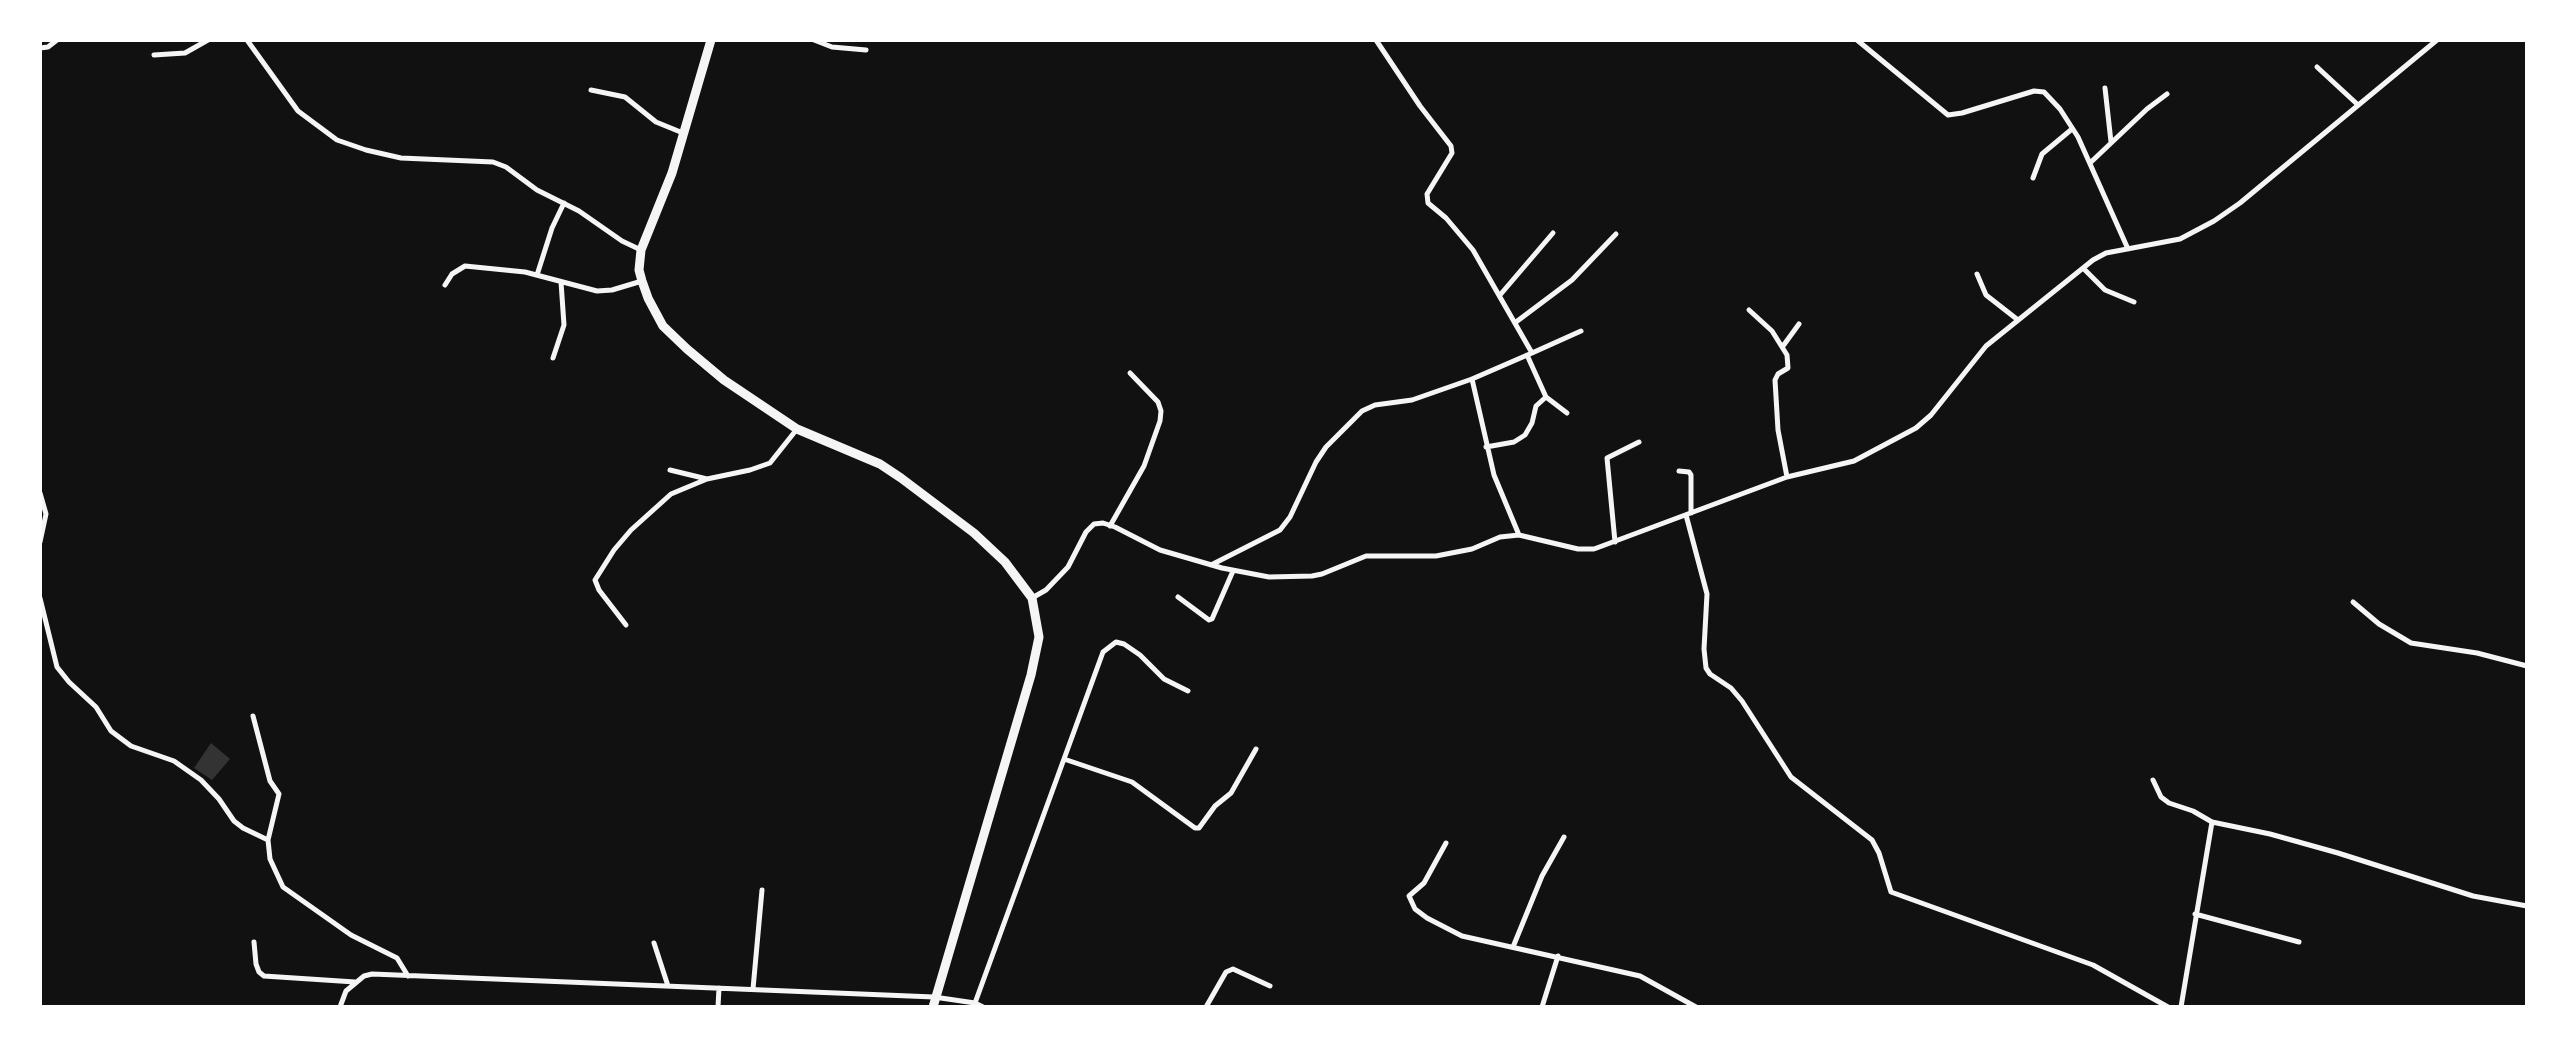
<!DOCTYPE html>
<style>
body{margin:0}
#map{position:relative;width:2567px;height:1047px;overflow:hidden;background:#111;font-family:"DejaVu Sans",sans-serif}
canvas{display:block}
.frame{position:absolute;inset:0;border:42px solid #fff;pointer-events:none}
</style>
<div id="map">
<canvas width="2567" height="1047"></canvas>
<div class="frame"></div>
</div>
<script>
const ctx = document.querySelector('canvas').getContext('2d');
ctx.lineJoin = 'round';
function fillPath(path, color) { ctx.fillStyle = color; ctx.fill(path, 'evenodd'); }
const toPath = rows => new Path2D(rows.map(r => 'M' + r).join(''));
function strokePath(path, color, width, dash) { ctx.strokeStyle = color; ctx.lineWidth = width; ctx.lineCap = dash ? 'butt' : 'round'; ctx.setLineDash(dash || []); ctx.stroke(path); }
fillPath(toPath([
 [211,743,230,759,212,780,194,768]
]), '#333');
strokePath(toPath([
 [247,40,298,111,337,140,366,150,401,158,493,162,506,167,537,190,579,211,622,241,641,250],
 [814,40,832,47,866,50],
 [1857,40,1948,115,1962,113,2034,91,2044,92,2060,109,2078,137,2128,249],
 [40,48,48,47,57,40],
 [154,55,185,53,208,40],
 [2317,67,2357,104],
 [2105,88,2111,142],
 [591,90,625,97,656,122,683,133],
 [2090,163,2147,109,2167,94],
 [2033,178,2042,154,2072,129],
 [2083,268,2105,290,2134,302],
 [1977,274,1986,295,2018,320],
 [537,275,552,228,564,203],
 [445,285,452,274,465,266,525,272,597,291,612,290,642,281],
 [1500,295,1553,233],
 [1749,310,1772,331,1787,355,1788,368,1778,374,1775,380,1778,430,1787,477],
 [1516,322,1572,280,1616,234],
 [1783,346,1799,324],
 [1532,353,1581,331],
 [1527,355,1546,397,1567,413],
 [553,358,564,325,561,282],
 [1472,379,1494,475,1519,535],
 [1486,447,1514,442,1525,435,1532,423,1536,406,1546,397],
 [670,470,707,479],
 [1679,471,1689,472,1691,475,1691,513],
 [40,493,46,514,40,542],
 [1686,515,1707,594,1704,649,1706,668,1710,674,1731,688,1742,701,1791,777,1872,840,1879,853,1891,892,2093,965,2168,1007],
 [1110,526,1144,466,1160,421,1161,411,1158,402,1130,373],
 [1615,542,1607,458,1639,442],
 [1211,565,1280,530,1290,517,1316,462,1326,447,1362,411,1375,405,1412,400,1472,379,1532,353,1473,250,1446,218,1428,203,1427,194,1452,153,1451,146,1420,106,1376,40],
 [1178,597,1209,620,1212,619,1233,571],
 [40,598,57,667,69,682,96,707,111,731,131,746,174,761,201,780,219,799,234,821,243,828,268,840,270,859,283,887,351,935,397,958,408,976],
 [1032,598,1046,590,1068,567,1086,532,1094,524,1103,523,1115,527,1160,550,1222,568,1269,577,1312,576,1322,574,1366,556,1436,556,1472,549,1500,537,1519,535,1578,549,1594,549,1787,477,1854,461,1916,428,1931,415,1986,346,2093,260,2106,253,2180,239,2214,221,2240,203,2437,40],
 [2353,602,2379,624,2411,643,2477,653,2527,666],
 [626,625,599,590,595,580,614,550,631,530,671,494,707,479,750,470,770,463,797,429],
 [253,716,270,781,279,794,268,840],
 [1064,759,1132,782,1195,828,1199,828,1215,806,1231,793,1256,749],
 [2153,780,2161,797,2169,803,2193,811,2212,822],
 [1446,843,1424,883,1409,896,1415,909,1427,918,1462,936,1640,976,1696,1007],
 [2195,914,2299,942],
 [254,942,256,964,259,972,264,976,355,982],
 [654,943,668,986],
 [1513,947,1542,876,1564,837],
 [753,989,762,890],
 [975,1003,1103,652,1116,642,1124,644,1140,655,1164,679,1188,691],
 [340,1007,346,991,364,976,372,974,934,997,975,1003,983,1007],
 [718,1007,719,988],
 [1206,1007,1226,972,1233,969,1270,986],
 [1542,1007,1558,956],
 [2181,1007,2212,822,2270,834,2338,853,2473,896,2527,906]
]), '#f5f5f5', 5);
strokePath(toPath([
 [711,40,672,173,641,250,639,270,642,281,648,298,663,326,687,349,724,380,797,429,880,464,901,478,974,533,1005,562,1032,598,1039,637,1031,675,933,1007]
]), '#f5f5f5', 9);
</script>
